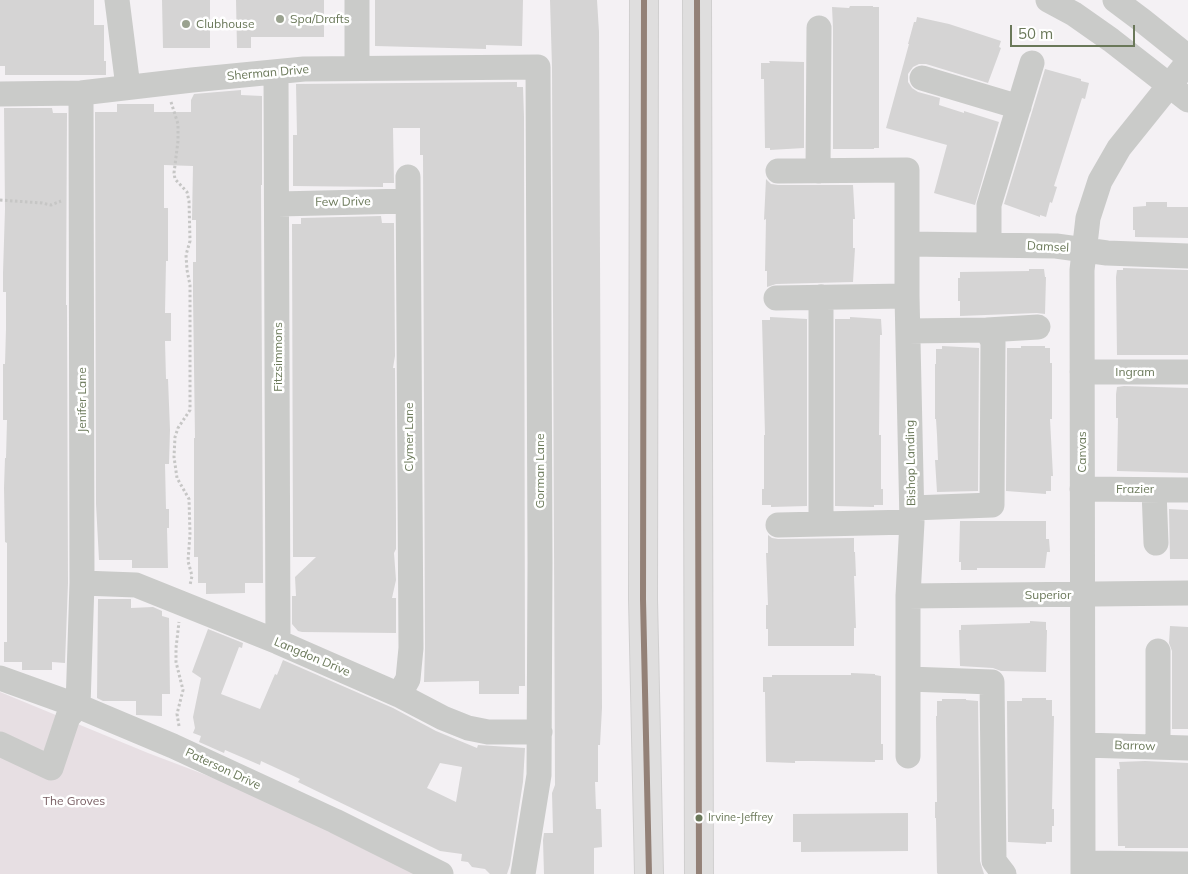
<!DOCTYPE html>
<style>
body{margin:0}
#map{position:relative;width:1188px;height:874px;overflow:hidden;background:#f4f1f4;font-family:Mulish,sans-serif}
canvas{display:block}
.scale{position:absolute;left:1010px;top:25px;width:125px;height:22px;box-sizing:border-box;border:2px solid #6a7859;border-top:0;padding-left:6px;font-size:15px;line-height:18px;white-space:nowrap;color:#6a7859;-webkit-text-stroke:4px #fff;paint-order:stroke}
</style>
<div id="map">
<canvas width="1188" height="874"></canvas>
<div class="scale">50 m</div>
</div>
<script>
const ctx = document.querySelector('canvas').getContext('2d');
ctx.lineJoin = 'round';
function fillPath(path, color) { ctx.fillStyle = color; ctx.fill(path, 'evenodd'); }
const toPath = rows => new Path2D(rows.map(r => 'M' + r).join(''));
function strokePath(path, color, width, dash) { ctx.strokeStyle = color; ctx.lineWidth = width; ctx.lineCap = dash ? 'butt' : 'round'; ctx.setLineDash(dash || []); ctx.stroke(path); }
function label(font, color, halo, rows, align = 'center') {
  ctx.font = font + ' Mulish,sans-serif'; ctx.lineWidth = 5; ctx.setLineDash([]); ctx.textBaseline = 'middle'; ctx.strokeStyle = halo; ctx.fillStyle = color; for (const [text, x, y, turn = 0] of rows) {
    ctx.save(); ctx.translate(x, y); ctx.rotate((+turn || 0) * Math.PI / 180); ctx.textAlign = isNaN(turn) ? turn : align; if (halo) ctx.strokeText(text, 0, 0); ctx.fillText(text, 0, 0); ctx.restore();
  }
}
fillPath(toPath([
 [0,692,148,753,253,793,423,874,0,874]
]), '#e7dfe3');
fillPath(toPath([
 [0,0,94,0,94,25,104,25,104,61,106,61,106,75,5,75,5,66,0,66],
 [162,0,210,0,210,48,163,48],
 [236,0,324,0,324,37,251,37,251,48,237,48],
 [375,0,523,0,522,46,486,45,486,49,375,46],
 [550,0,597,0,599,32,602,708,600,745,598,745,598,782,595,782,596,809,601,809,602,847,594,848,594,874,544,874,543,840,544,833,553,833,552,793,555,785,552,67],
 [850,6,873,6,873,7,879,7,879,148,874,148,874,149,833,149,833,28,832,7,849,8],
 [917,17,949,24,1001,41,999,47,1001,48,988,83,926,64,919,64,913,67,908,74,908,82,912,88,918,92,940,98,939,105,964,113,964,111,999,122,975,205,934,193,947,145,886,128,909,44,908,44,914,22,916,22],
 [769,61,804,62,804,148,770,150,770,148,765,148,764,79,761,79,761,63,770,63],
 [1045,69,1081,79,1081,81,1089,83,1085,99,1082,98,1054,186,1057,187,1052,203,1050,202,1046,217,1040,215,1040,217,1004,204],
 [517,82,517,87,523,87,524,117,525,686,519,686,519,694,479,694,479,681,424,682,425,648,423,155,420,155,420,128,393,128,394,183,383,183,383,187,293,186,293,135,297,135,296,84],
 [241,90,241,95,262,96,262,185,261,185,263,583,245,583,245,593,206,594,206,583,198,583,198,557,194,557,194,438,195,438,193,295,193,262,196,262,196,220,192,220,193,166,164,165,164,208,168,208,168,261,166,261,165,313,171,313,171,341,165,341,166,379,168,379,170,430,169,464,165,464,166,509,169,509,169,528,167,528,168,568,132,568,132,560,99,560,96,504,95,112,117,112,117,104,154,104,154,112,191,112,191,100,194,94],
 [4,108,52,108,53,113,67,113,66,305,67,305,68,583,65,663,52,662,52,670,22,670,22,662,4,662,4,642,7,642,7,543,5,542,4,488,5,458,6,458,7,420,3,420,3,364,5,364,6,329,6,292,3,292,3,273,5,209],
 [766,179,771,184,778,185,853,185,855,219,853,219,853,248,855,248,853,282,776,284,767,287,767,271,765,271,766,219,764,220],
 [1146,202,1167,202,1167,207,1188,207,1188,238,1135,237,1135,230,1133,230,1133,207,1146,206],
 [381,216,382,223,394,223,395,356,393,368,395,368,396,521,396,549,394,553,396,580,392,598,396,598,396,633,302,632,298,631,292,624,292,596,296,596,295,577,316,557,293,557,292,224,301,224,301,218],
 [1123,268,1188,270,1188,355,1117,355,1116,277,1117,270,1123,270],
 [1029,269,1044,269,1045,277,1046,277,1045,314,1037,313,960,316,960,301,958,301,958,278,960,278,960,272,1029,271],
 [770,317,807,319,807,506,771,507,771,505,762,505,762,489,764,489,764,435,765,435,762,320,770,320],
 [850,317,881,319,882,335,880,335,879,435,881,435,881,489,883,489,883,505,874,505,874,507,835,506,835,319,850,319],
 [942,346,979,348,978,491,937,492,935,460,938,460,937,435,936,419,935,419,935,364,936,364,936,349,942,349],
 [1021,346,1045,346,1045,348,1050,348,1050,363,1052,363,1052,419,1050,419,1053,476,1051,476,1051,491,1046,491,1046,494,1006,491,1007,348,1021,348],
 [1124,386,1188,388,1188,473,1117,471,1118,418,1116,418,1116,394,1117,387],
 [1169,509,1188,510,1188,559,1170,559],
 [960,521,1046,521,1046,539,1049,539,1050,552,1047,552,1045,568,977,568,977,570,961,570,961,562,959,562],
 [768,535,772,538,778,539,854,538,854,552,855,552,856,576,854,576,856,628,854,628,854,646,768,646,768,629,766,629,766,605,768,605,766,553,768,553],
 [98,599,131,599,131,608,153,607,162,611,162,616,169,618,170,694,162,694,162,716,136,715,136,701,103,701,97,698],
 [1030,621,1046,622,1046,630,1047,630,1046,672,1001,671,993,668,960,666,959,630,961,630,961,625,1030,623],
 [1170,626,1188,627,1188,729,1172,729,1172,651,1169,643],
 [208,629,243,643,242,648,239,647,221,694,260,709,275,674,277,675,283,660,393,708,436,731,477,748,478,745,525,748,523,782,510,865,507,874,490,874,485,869,472,867,468,862,461,861,462,854,440,851,298,782,300,779,261,761,260,765,225,750,224,753,199,742,201,736,193,733,195,728,193,717,201,678,192,672],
 [440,763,462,767,456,802,427,788],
 [851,673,875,674,875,675,881,676,881,744,883,744,883,760,875,760,875,762,813,761,795,761,795,763,766,762,765,692,763,692,763,677,772,677,772,675,851,675],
 [1022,698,1046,698,1046,700,1052,700,1052,716,1054,716,1052,809,1054,809,1054,826,1052,826,1052,842,1046,842,1046,844,1008,842,1007,701,1022,701],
 [942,699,966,699,966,700,978,701,980,861,984,874,938,874,937,873,936,818,935,818,935,802,937,802,936,716,937,716,937,701,942,701],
 [1145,761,1188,763,1188,848,1125,848,1125,846,1118,846,1117,769,1120,769,1119,762],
 [908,813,908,851,801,852,801,842,793,842,793,814]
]), '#d5d4d4');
const major = toPath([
 [644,0,643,599,649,874],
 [697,0,699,874]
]);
strokePath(major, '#d0cfcf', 30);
strokePath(toPath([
 [171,102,178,124,178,141,174,173,175,179,187,192,189,201,190,241,186,255,187,270,190,285,190,410,178,428,175,437,174,457,177,478,189,499,190,534,188,561,192,576,190,585],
 [0,200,42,203,51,205,61,201],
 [179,726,177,714,183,690,176,662,176,648,179,622]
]), '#c6c6c5', 3, [2.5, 2.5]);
strokePath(toPath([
 [117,0,128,87],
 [357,0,357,68],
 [1048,0,1074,14,1111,40,1188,100],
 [1115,0,1143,21,1188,57],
 [276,73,278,642],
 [922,78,1019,107],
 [0,94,81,93,192,80,304,69,538,67,540,562,539,775,523,874],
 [778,171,907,170,907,296,912,522,908,596,908,756],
 [818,171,819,28],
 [278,204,408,201],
 [908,244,1056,246,1107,253,1188,256],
 [989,245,989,205,1032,63],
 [821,297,821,524,912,522],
 [776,298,907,296],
 [987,330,1038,327],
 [908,331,987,330,993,342,992,505,912,508],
 [1082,372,1188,372],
 [1082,489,1188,490],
 [1154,490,1156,543],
 [778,525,821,524],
 [82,583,136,585,278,642,399,695,443,718,468,728,488,732,540,732],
 [908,596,1188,593],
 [0,678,78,706,173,746,335,821,441,874],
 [908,679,992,682,994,861,1004,874],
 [399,695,408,679,411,648,408,177],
 [78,706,82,583,81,93],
 [0,744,51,768,68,717,78,706],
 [1083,745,1188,748],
 [1158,747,1158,651],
 [1083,863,1188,864],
 [1083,874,1082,270,1088,218,1100,181,1119,148,1188,62]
]), '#cacbc9', 25);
strokePath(major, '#dfdede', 28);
strokePath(toPath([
 [644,0,643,599,649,874],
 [697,0,699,874]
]), '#938177', 6);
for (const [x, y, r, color] of [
 [280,19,5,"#9aa28f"],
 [186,24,5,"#9aa28f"],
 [699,818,4.5,"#6a7859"]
]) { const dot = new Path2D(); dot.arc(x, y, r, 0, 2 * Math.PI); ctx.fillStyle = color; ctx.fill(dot); strokePath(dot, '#fff', 2); }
label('11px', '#6a7859', '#fff', [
 ["Irvine-Jeffrey",708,818]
], 'left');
label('12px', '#6a7859', '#fff', [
 ["Spa/Drafts",290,19],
 ["Clubhouse",196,24]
], 'left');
label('12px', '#6a7859', '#fff', [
 ["Sherman Drive",268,73,-5],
 ["Few Drive",343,202,-1],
 ["Damsel",1048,247,3],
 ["Fitzsimmons",278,357,-90],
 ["Ingram",1135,372],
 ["Jenifer Lane",82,400,-90],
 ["Clymer Lane",409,437,-90],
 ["Canvas",1082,452,-90],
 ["Bishop Landing",911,463,-91],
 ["Gorman Lane",540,471,-90],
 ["Frazier",1135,489],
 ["Superior",1048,595],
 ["Langdon Drive",312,657,23],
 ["Barrow",1135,746,2],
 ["Paterson Drive",223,769,25]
]);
label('12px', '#7a6065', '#fff', [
 ["The Groves",74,801]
]);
</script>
